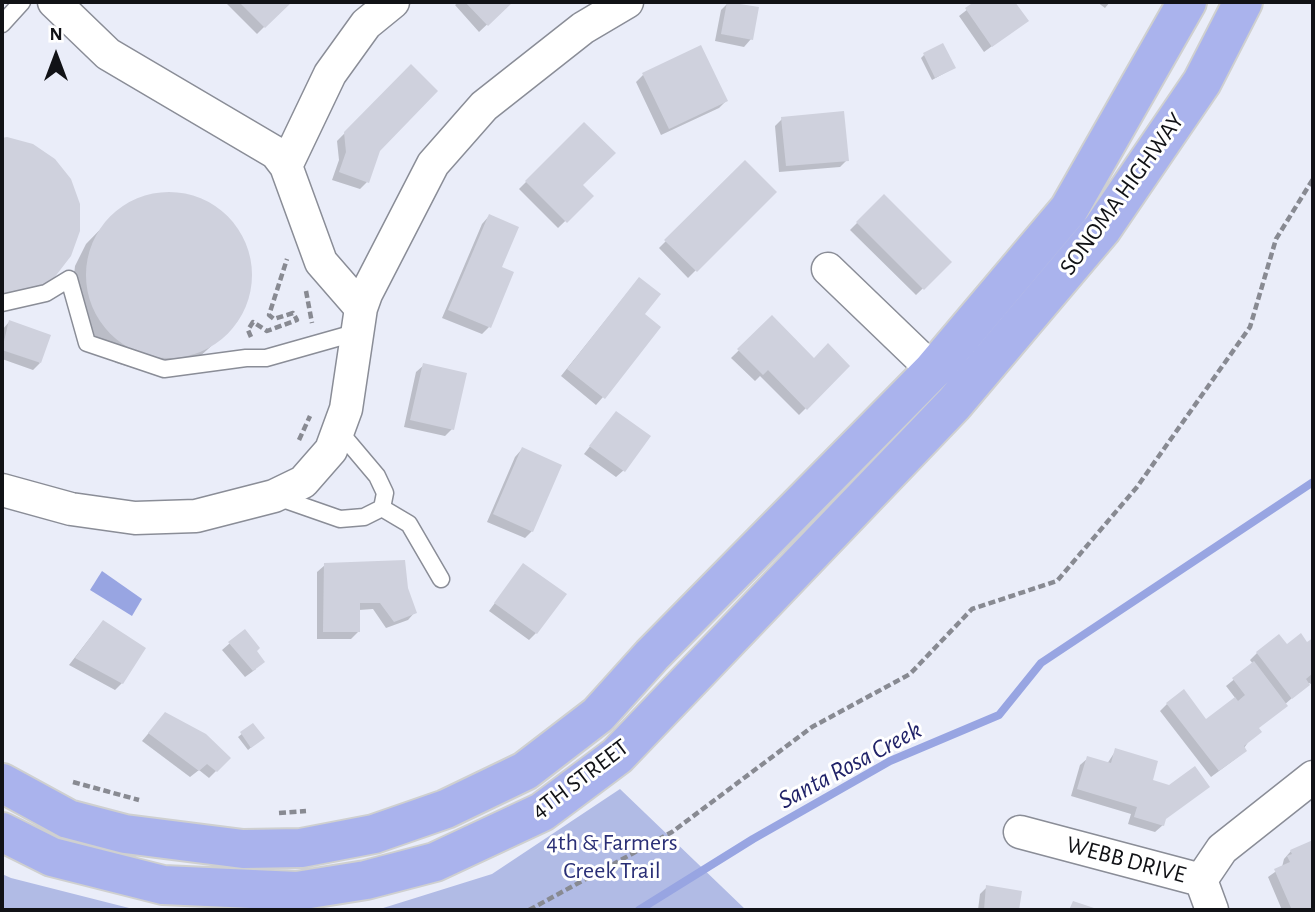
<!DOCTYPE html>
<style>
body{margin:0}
#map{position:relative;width:1315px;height:912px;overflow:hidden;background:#eaedf9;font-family:"Alegreya Sans",sans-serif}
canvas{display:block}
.frame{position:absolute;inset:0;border:4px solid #111216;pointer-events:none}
.north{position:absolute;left:21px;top:21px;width:70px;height:70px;-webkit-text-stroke:5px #fff;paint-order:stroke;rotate:0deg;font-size:19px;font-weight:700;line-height:28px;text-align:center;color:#111216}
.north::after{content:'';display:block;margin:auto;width:24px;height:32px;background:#111216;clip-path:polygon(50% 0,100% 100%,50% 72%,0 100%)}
</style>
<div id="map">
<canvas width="1315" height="912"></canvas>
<div class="frame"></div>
<div class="north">N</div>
</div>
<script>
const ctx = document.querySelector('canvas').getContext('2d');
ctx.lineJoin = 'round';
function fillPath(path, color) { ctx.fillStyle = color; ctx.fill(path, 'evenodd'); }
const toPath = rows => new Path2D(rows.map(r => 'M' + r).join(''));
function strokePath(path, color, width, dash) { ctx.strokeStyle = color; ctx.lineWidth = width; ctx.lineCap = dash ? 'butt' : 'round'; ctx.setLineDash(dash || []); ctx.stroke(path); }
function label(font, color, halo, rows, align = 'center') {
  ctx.font = font + ' "Alegreya Sans",sans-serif'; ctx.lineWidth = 6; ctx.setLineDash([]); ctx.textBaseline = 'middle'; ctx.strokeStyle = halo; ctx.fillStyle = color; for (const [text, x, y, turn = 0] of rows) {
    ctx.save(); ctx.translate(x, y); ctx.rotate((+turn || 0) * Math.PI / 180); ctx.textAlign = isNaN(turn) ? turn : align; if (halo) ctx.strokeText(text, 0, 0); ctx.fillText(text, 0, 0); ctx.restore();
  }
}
fillPath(toPath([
 [620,789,746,910,361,910,380,909,492,874],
 [2,874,11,878,137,910,2,910]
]), '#b1bbe5');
fillPath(toPath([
 [102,571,142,599,132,616,90,590]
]), '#98a5e2');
fillPath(toPath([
 [225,2,289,2,257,34],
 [459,2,511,2,479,32,455,5],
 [977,2,1013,2,1026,21,984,52,959,16],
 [1097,2,1110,2,1105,8],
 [728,3,751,39,744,47,715,41,721,10],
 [924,55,954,68,932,80,921,58],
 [411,66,367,182,360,189,332,180,339,160,337,141],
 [643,75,726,101,719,108,661,135,636,82],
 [782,119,847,160,840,167,779,172,775,126],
 [584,124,581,185,591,196,558,228,519,189],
 [7,139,53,277,38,292,2,309,2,140],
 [745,162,774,192,688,278,659,248],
 [165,193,190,196,212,206,231,222,244,244,250,271,246,299,234,325,218,340,197,359,171,370,143,371,116,363,93,345,72,294,75,266,86,244,119,210,141,198],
 [884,196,950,262,916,295,850,230],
 [489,216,500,268,489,327,482,334,442,318,482,224],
 [632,287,642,315,603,397,596,405,561,376],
 [772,318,814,360,848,366,799,415,760,376,755,381,731,358],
 [9,322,40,363,33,370,2,359,2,330],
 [424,365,452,429,445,436,404,427,416,372],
 [616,413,624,470,616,477,584,454],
 [522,449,532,531,525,538,487,522,515,457],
 [325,565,406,588,415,612,408,620,386,628,373,609,359,610,359,631,351,639,317,639,317,572],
 [517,573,536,633,529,640,489,611],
 [96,630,122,683,115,690,69,665],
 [244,631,255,651,256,669,245,677,222,650],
 [1313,640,1313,685,1309,683,1257,729,1238,757,1211,777,1160,711,1167,704,1206,721,1236,699,1226,686,1253,664,1250,660,1257,653,1307,644],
 [158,722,229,758,209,778,199,770,190,777,142,741],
 [253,725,259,741,248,750,238,737],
 [1116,750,1151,781,1170,787,1163,825,1155,832,1128,824,1131,814,1071,796,1080,765,1088,758,1107,764],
 [1313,841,1313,910,1282,910,1268,877,1282,867,1284,859,1291,851],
 [987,887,1020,892,1018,910,978,910,980,894]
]), '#0003');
strokePath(toPath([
 [639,910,753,839,890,761,999,715,1041,663,1313,482]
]), '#98a5e2', 8);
fillPath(toPath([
 [239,2,292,2,265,28],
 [465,2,513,2,488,26],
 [727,2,759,7,753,40,721,34],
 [974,2,1015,2,1029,21,992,47,965,8],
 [943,43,956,68,935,78,923,53],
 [701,45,728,101,669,129,642,73],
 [411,64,438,91,380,151,369,183,339,172,346,152,344,132],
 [844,111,849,161,786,166,781,117],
 [584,122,616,153,583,185,594,196,567,223,525,181],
 [7,137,33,144,55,159,71,179,80,204,80,231,71,256,54,278,32,292,2,298,2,138],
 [745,160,777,192,697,272,664,240],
 '86 275a83 83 0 1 1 166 0a83 83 0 1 1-166 0Z',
 [884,194,952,262,924,290,856,222],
 [489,214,519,227,502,267,514,272,491,328,448,310],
 [639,277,661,294,645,314,661,327,605,399,567,369],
 [772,315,814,358,828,343,850,366,807,410,768,370,763,375,737,349],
 [9,320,51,335,41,363,2,350],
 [423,363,467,373,454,430,410,420],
 [616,411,651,436,625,472,589,446],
 [522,447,562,465,533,532,493,514],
 [405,560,408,588,417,613,394,622,380,603,360,603,360,632,323,632,324,563],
 [523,563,567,594,537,634,494,603],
 [103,620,146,648,123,684,75,658],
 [245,629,260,648,257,651,265,662,253,671,228,642],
 [1301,633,1307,642,1313,638,1313,673,1306,679,1310,685,1292,699,1256,652,1279,634,1287,644],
 [1254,661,1288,706,1259,728,1262,732,1244,746,1247,751,1219,771,1166,703,1184,689,1206,719,1235,697,1238,701,1245,695,1232,678],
 [165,712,206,734,231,758,217,772,207,764,199,771,148,733],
 [253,723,265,738,251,748,240,732],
 [1115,748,1158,761,1153,780,1169,785,1195,766,1210,787,1166,819,1164,826,1134,817,1137,807,1077,789,1087,756,1111,763],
 [1313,840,1313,910,1292,910,1274,869,1290,862,1287,856,1292,854,1290,850],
 [986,885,1022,891,1019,910,984,910],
 [1073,901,1100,910,1069,910]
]), '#cfd1dd');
const lane = toPath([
 [2,24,22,2],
 [2,303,46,293,69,279,87,343,164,369,246,358,266,358,358,332],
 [339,431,377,476,385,493,382,508,409,524,441,579],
 [277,497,340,519,364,517,382,508]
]);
const street = toPath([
 [54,2,108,54,276,153,286,166,321,262,361,308],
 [286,166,330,74,366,24,393,2],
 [828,269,933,370],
 [2,490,71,509,135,518,196,516,274,496,303,482,331,450,346,409,361,308,366,294,433,164,484,106,583,28,627,2],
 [1020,832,1201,880,1212,910],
 [1201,880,1222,849,1313,777]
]);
const primary = toPath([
 [2,783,68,819,125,834,243,849,301,848,374,834,446,809,525,771,598,715,652,655,933,370,1069,209,1187,2],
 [2,832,52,857,163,885,297,891,366,880,435,862,542,812,617,756,954,404,1102,229,1202,82,1243,2]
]);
strokePath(lane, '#8a8d97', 19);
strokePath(street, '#8a8d97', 35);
strokePath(primary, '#cfd0d0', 42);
strokePath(toPath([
 [306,291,312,323],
 [251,337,248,330,253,322,267,331,297,320,293,313,274,319,269,315,287,259],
 [299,440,310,416],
 [73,782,139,800],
 [279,813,306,811],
 [529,910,672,832,812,727,910,674,972,609,1057,581,1137,487,1250,327,1276,239,1313,179]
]), '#888a92', 4.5, [7, 3.5]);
strokePath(lane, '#fff', 16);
strokePath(street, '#fff', 32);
strokePath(primary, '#aab3ed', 38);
label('24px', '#111216', '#fff', [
 ["SONOMA HIGHWAY",1122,194,-54],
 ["4TH STREET",580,779,-37],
 ["WEBB DRIVE",1126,860,15]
]);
label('24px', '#2a2f76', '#fff', [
 ["4th & Farmers",612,843],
 ["Creek Trail",612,871]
]);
label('italic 26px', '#202268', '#fff', [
 ["Santa Rosa Creek",850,765,-28]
]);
</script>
